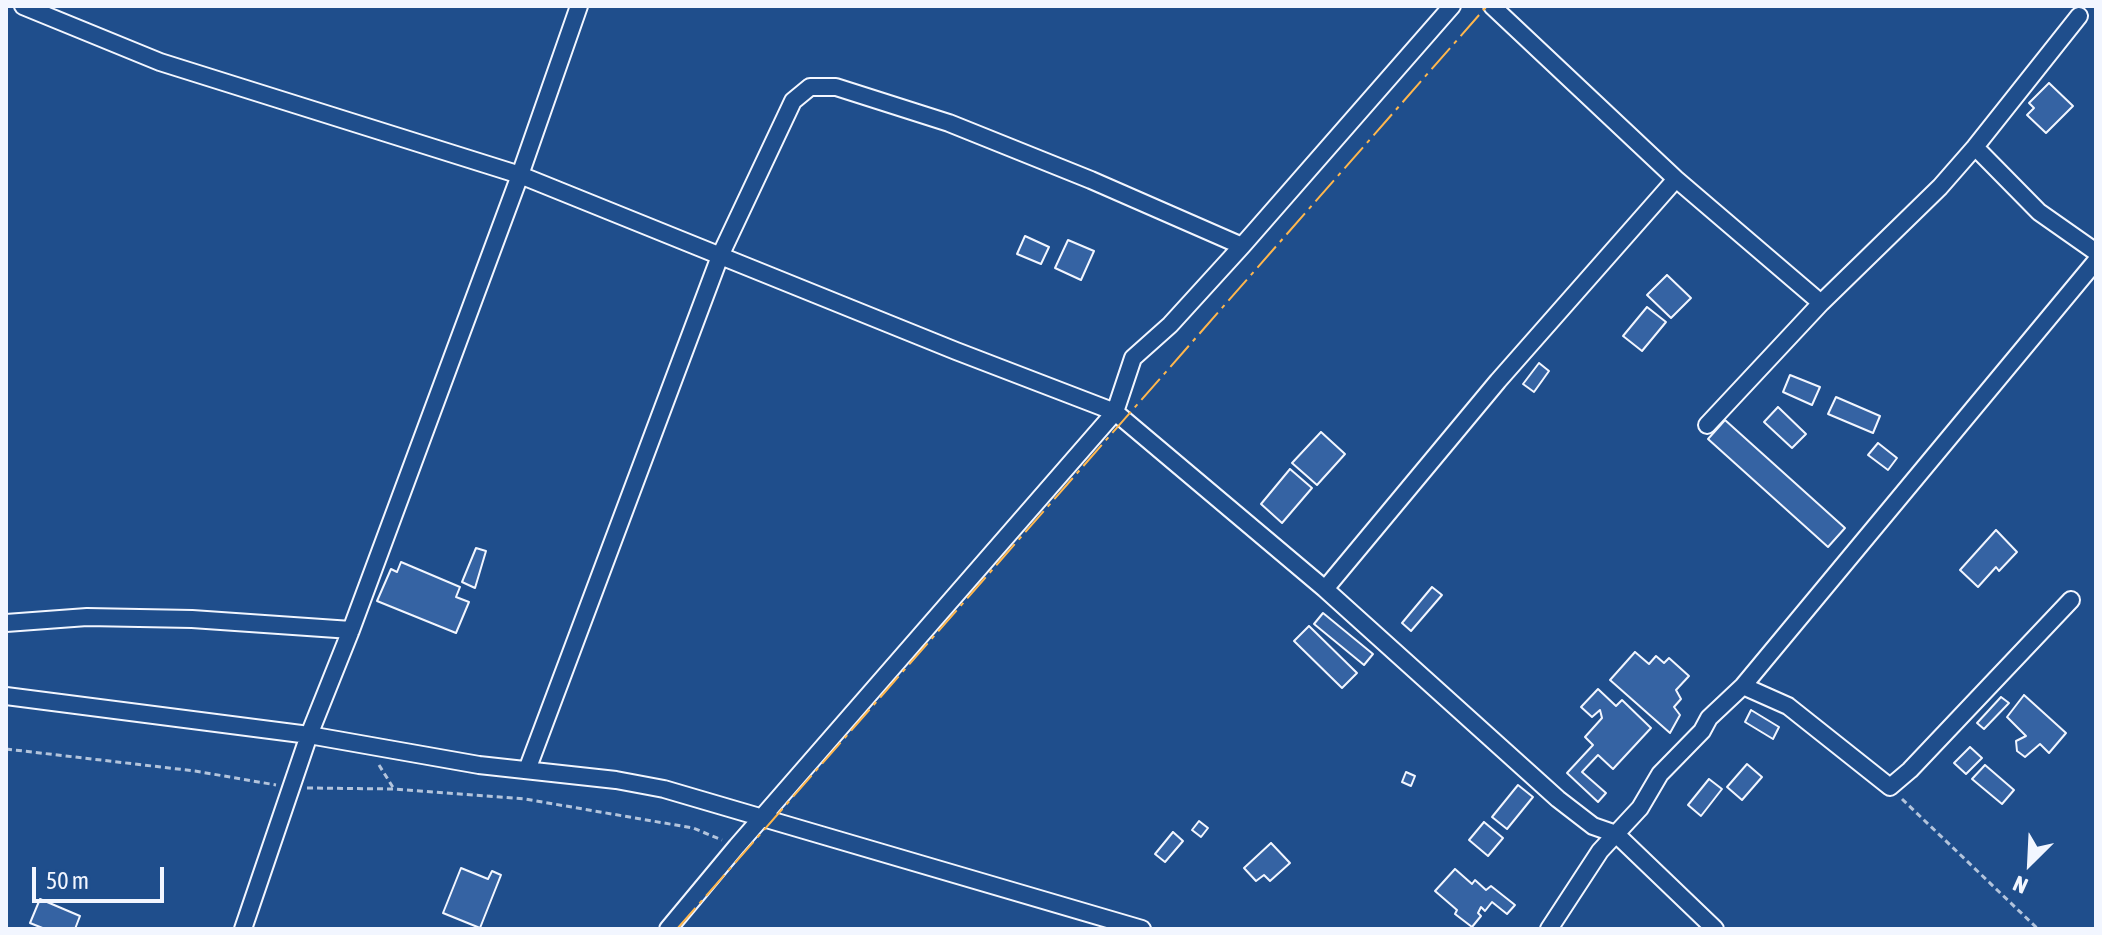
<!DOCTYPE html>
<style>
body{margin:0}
#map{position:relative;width:2102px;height:935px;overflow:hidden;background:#1f4e8c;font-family:"Asap Condensed",sans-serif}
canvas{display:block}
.frame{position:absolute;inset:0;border:8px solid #f2f6ff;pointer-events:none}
.north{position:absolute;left:1990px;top:823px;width:80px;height:80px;-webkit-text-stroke:6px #1f4e8c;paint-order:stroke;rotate:204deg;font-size:22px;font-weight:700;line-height:32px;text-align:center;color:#f2f6ff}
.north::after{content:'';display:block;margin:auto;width:28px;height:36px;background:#f2f6ff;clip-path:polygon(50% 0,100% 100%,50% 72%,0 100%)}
.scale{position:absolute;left:32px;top:867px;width:132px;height:36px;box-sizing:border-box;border:4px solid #f2f6ff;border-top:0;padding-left:10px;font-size:24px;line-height:28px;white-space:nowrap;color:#f2f6ff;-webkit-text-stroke:6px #1f4e8c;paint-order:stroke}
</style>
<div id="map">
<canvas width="2102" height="935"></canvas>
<div class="frame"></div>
<div class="north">N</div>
<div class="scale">50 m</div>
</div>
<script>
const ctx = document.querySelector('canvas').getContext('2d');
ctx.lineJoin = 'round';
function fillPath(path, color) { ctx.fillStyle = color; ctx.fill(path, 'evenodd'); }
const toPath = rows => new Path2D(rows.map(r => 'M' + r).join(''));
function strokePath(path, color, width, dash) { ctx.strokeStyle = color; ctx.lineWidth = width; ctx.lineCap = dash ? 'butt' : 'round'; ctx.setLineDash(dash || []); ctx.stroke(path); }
const building = toPath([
 [2049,83,2073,106,2046,133,2027,115,2034,108,2029,103,2049,83],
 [1025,236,1049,247,1041,264,1017,254,1025,236],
 [1068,240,1094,251,1081,280,1055,268,1068,240],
 [1667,275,1691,298,1671,318,1647,295,1667,275],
 [1647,307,1666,322,1642,351,1623,336,1647,307],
 [1539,363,1549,371,1534,392,1523,384,1539,363],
 [1790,375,1820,387,1812,405,1783,392,1790,375],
 [1836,397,1880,416,1873,433,1828,414,1836,397],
 [1778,407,1806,434,1792,448,1764,422,1778,407],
 [1725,420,1845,528,1828,547,1708,439,1725,420],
 [1321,432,1345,454,1317,485,1292,463,1321,432],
 [1878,443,1897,458,1888,470,1868,455,1878,443],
 [1290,469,1312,488,1282,523,1261,504,1290,469],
 [1996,530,2017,552,1999,571,1996,567,1978,587,1960,570,1996,530],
 [476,548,486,551,475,588,462,582,476,548],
 [401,562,460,587,456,597,469,602,456,633,377,601,391,569,397,572,401,562],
 [1432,587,1442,595,1411,631,1402,623,1432,587],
 [1323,613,1373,654,1364,665,1314,624,1323,613],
 [1309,626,1357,673,1342,688,1294,641,1309,626],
 [1635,652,1649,664,1656,656,1664,663,1669,658,1689,676,1676,690,1681,699,1674,707,1680,715,1670,733,1610,680,1635,652],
 [1598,689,1616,706,1622,700,1651,728,1613,769,1598,755,1582,772,1606,793,1598,802,1567,773,1593,745,1585,737,1602,718,1600,710,1592,717,1581,707,1598,689],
 [2024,695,2066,733,2049,753,2040,744,2025,757,2017,751,2016,741,2026,736,2007,717,2024,695],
 [2001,697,2009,703,1984,729,1977,723,2001,697],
 [1751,710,1779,727,1773,739,1745,722,1751,710],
 [1970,747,1982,758,1966,774,1954,763,1970,747],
 [1747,764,1762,777,1742,800,1727,787,1747,764],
 [1985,765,2014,790,2002,804,1972,779,1985,765],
 [1406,772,1415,776,1411,786,1402,782,1406,772],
 [1709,779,1722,789,1701,816,1688,805,1709,779],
 [1518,785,1533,797,1507,829,1492,817,1518,785],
 [1199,821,1208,828,1201,837,1192,830,1199,821],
 [1484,822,1503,838,1488,856,1469,840,1484,822],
 [1173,832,1183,841,1165,862,1155,854,1173,832],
 [1271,843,1290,863,1270,881,1264,875,1256,881,1244,868,1271,843],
 [461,868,488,879,492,871,501,875,480,928,443,913,461,868],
 [1455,869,1472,884,1475,880,1486,890,1491,886,1515,905,1507,914,1492,902,1485,911,1481,907,1478,913,1481,916,1472,927,1455,914,1457,910,1435,891,1455,869],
 [40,899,80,916,75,929,45,929,30,923,40,899]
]);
fillPath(building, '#3563a3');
strokePath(building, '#f2f6ff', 2);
const street = toPath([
 [23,6,160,62,520,175,956,351,1115,412,1325,589,1558,799,1593,826,1616,834,1715,929],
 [1492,6,1676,179,1821,303],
 [1975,147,2039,212,2096,252],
 [1707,425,1821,303,1940,187,1975,147,2079,16],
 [1325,589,1498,381,1676,179],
 [6,623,87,617,192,619,351,630],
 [1743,686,1788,706,1890,787,1910,770,2071,600],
 [6,696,309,735,479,765,616,780,664,789,1142,929],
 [527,770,720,256,793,101,810,87,836,87,949,123,1091,180,1242,246],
 [243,929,309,735,351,630,520,175,579,6],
 [668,929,737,846,1115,412,1133,358,1170,325,1242,246,1452,6],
 [1549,929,1600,851,1640,808,1660,774,1702,731,1709,718,1743,686,2096,261]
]);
strokePath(street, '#f2f6ff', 20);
strokePath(toPath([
 [6,749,195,771,276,785],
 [379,765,394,789],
 [307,788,394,789,525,799,693,828,722,840],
 [1902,799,2038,929]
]), '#b3c4dc', 3, [6, 4]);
strokePath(street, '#1f4e8c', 16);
strokePath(toPath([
 [677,929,1487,6]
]), '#ffb74d', 2, [28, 6, 4, 6]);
</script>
